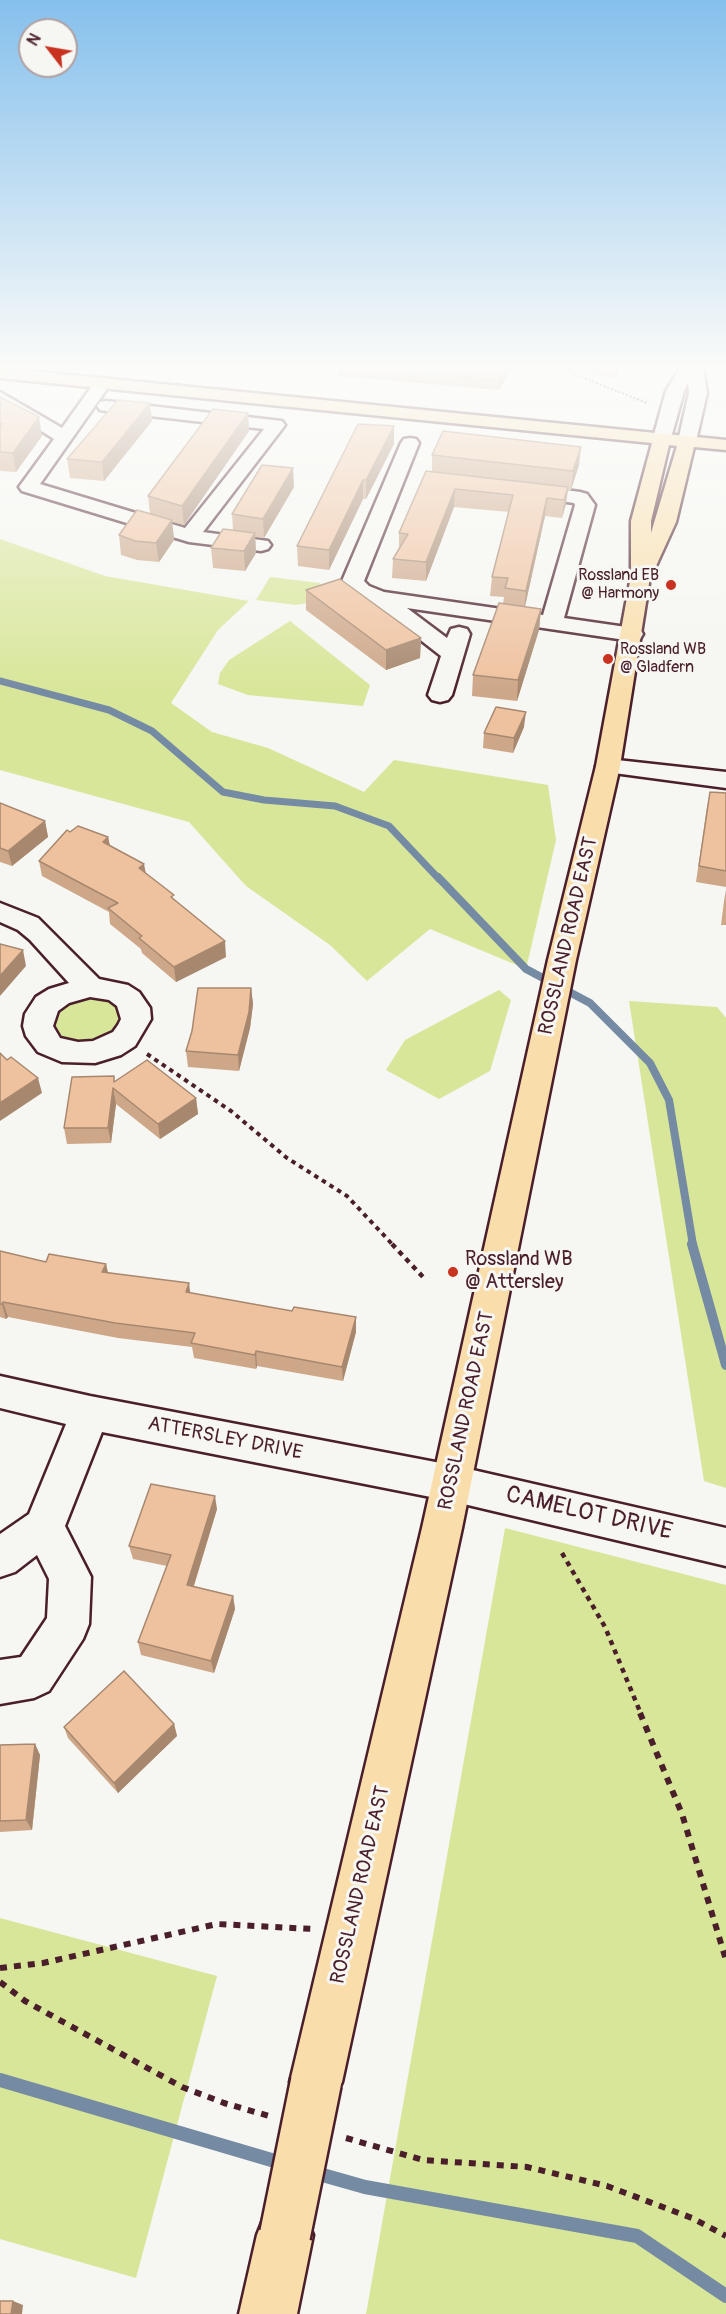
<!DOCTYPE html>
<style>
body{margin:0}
#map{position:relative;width:726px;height:2314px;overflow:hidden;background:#f6f6f2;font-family:Pangolin,sans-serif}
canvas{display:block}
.north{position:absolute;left:18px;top:18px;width:60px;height:60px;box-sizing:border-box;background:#f6f6f2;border:2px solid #b1a0a2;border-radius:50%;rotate:301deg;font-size:16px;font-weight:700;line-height:24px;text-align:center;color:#4a1f2b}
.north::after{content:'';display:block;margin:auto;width:21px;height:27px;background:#c8321e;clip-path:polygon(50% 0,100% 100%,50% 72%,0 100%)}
</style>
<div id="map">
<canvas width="726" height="2314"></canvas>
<div class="north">N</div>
</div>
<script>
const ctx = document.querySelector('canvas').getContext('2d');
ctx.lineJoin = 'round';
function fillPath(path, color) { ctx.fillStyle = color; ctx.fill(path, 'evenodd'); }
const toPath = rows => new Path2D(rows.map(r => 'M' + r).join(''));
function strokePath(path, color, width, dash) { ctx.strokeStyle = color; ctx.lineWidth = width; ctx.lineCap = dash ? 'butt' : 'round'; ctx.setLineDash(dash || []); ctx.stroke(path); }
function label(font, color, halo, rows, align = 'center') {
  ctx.font = font + ' Pangolin,sans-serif'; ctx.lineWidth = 6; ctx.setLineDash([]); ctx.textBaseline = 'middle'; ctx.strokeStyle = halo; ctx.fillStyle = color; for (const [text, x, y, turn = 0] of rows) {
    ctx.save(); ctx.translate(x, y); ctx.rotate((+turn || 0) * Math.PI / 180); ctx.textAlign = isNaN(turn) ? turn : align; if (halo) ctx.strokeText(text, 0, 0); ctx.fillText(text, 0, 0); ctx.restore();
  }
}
fillPath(toPath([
 [0,539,105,576,249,601,218,630,171,703,212,732,268,748,364,792,394,760,548,785,556,840,526,969,430,929,367,981,330,945,246,886,189,822,0,770],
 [270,577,320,583,325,600,296,605,256,600],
 [290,621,370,685,363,706,248,695,218,684,220,673,229,660],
 [499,990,511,1000,490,1071,439,1099,386,1070,405,1040],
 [93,997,104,998,120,1008,123,1015,117,1031,88,1044,67,1041,59,1036,53,1022,62,1007,82,998],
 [629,1001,717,1007,726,1018,726,1488,704,1481],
 [505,1528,726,1585,726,2314,366,2314],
 [0,1918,217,1976,136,2278,0,2239]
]), '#d8e699');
strokePath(toPath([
 [0,681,109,710,152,731,223,792,264,800,335,806,389,826,439,879]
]), '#758aa3', 7);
strokePath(toPath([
 [438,877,526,969,590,1003,650,1063,669,1100,693,1245]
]), '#758aa3', 8);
strokePath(toPath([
 [692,1244,726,1365]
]), '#758aa3', 10);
strokePath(toPath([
 [0,2080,285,2164],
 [312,2172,365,2187,637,2236,726,2296]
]), '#758aa3', 14);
const minor = toPath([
 [680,368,703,368,707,393,696,441,693,445,687,446,681,445,678,441,689,393,688,382,684,391,671,438,668,442,662,443,656,442,653,438,666,391,680,368],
 [103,378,109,379,111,383,40,484,185,528,264,429,106,411,100,410,97,406,100,402,106,401,282,421,285,425,282,429,203,532,268,541,271,545,268,549,261,551,189,542,22,491,19,487,54,439,0,405,0,392,62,428,97,379,103,378],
 [410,438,416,439,419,443,364,581,369,586,384,592,543,615,575,505,574,503,522,496,515,494,512,490,515,486,522,484,580,492,587,494,595,505,564,618,640,629,643,634,640,639,632,641,407,608,447,638,451,629,459,627,467,629,470,634,452,695,448,700,440,702,432,700,428,695,441,656,373,603,353,596,342,581,401,443,404,439,410,438],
 [608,759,726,772,726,788,599,771,596,766,599,761,608,759],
 [0,903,38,918,99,979,128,985,139,992,150,1008,151,1019,135,1046,121,1055,95,1063,62,1062,38,1052,26,1036,23,1026,25,1014,36,997,49,989,69,983,30,940,18,930,0,922,0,903],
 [90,997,109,1000,117,1006,121,1019,118,1025,113,1032,93,1041,78,1042,60,1038,53,1026,58,1011,69,1003,90,997],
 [0,1376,90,1396,451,1465,726,1528,726,1566,451,1501,102,1432,65,1526,91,1577,89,1624,83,1639,49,1691,34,1698,0,1704,0,1660,21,1657,47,1618,49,1579,37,1555,15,1572,0,1577,0,1534,29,1514,66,1424,0,1408,0,1376]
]);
const major = toPath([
 [0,368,726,440,726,450,694,447,676,522,656,566,651,571,620,766,576,960,462,1528,342,2082,334,2100,316,2108,298,2100,290,2082,422,1528,548,960,596,766,631,576,631,521,652,443,0,378,0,368],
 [669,445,677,446,651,533,651,521,669,445],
 [285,2207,305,2215,313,2235,297,2314,239,2314,257,2235,265,2215,285,2207]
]);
strokePath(minor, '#4a1f2b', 5);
strokePath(major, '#4a1f2b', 5);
strokePath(toPath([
 [559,368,647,403]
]), '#4a1f2b', 2, [2, 2]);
strokePath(toPath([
 [147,1054,231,1111,287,1158,347,1196,393,1245]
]), '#4a1f2b', 4, [4.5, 4.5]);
strokePath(toPath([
 [392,1244,423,1277],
 [562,1553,605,1627,641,1714]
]), '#4a1f2b', 4.5, [5, 5]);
strokePath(toPath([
 [640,1713,682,1814,726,1960],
 [0,1968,43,1963,217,1924,313,1929],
 [0,1982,25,2001,182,2087,224,2103,269,2116],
 [346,2138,423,2160,527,2167,607,2186,692,2218,726,2236]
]), '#4a1f2b', 6, [7, 7]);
fillPath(minor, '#f6f6f2');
fillPath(major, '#f9deab');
const majorBridge = toPath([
 [285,2235,316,2082]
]);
strokePath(majorBridge, '#4a1f2b', 55, []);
strokePath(majorBridge, '#f9deab', 50);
fillPath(toPath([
 [246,368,297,368,295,372],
 [338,368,512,368,499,390,338,376],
 [581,368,619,368,616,378,581,371],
 [0,397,42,436,16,472,0,471],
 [150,403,152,421,104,481,70,478,67,459],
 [248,413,249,431,184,525,172,522,174,540,159,562,137,560,121,555,119,535,150,514,148,496],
 [394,444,366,499,363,499,329,570,298,566,297,546],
 [432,455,579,465,571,490,568,490,566,504,562,518,545,516,525,607,541,609,539,630,517,701,472,696,473,675,503,604,504,597,490,596,492,577,509,512,454,507,426,581,392,578,393,559,399,549,399,533,432,472],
 [294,487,264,538,255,537,256,553,245,571,213,568,211,548,233,530,232,514],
 [306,590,421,638,420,658,386,670,306,610],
 [524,727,513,753,483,748,484,733],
 [710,792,726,793,726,887,696,882,707,807],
 [0,803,45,821,48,837,12,866,0,862],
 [70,832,108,837,110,845,146,873,175,900,226,957,176,982,142,953,141,949,110,924,109,912,42,876,39,861],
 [726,890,726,925,721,925,724,901],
 [251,988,253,1004,250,1028,239,1071,188,1067,186,1051],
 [115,1081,196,1098,198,1114,160,1139,116,1104,111,1143,67,1144,64,1128],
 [0,1251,46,1262,106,1264,108,1272,190,1293,292,1311,356,1317,356,1332,343,1381,257,1366,256,1369,194,1358,192,1347,118,1338,8,1317,6,1319,0,1317],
 [217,1509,194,1586,233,1596,235,1609,214,1673,141,1655,138,1642,167,1566,133,1559,129,1546],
 [174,1724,177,1736,118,1793,68,1738,64,1727],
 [35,1744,40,1755,32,1830,0,1832,0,1745]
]), '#cea789');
fillPath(toPath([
 [506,368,512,368,499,390,499,380],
 [617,368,619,368,616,378],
 [150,403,152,421,104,481,102,462],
 [248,413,249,431,184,525,182,506],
 [39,417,42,436,16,472,13,453],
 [394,426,394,444,366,499,366,480],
 [581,447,579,465,571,490,573,471],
 [293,468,294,487,264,538,263,519],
 [363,480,363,499,329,570,329,550],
 [568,487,566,504,562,518,564,500],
 [455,489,454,507,426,581,426,562],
 [547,498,545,516,524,610,526,591],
 [172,520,174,540,159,562,156,543],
 [255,533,256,553,245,571,244,551],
 [541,609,539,630,517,701,518,680],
 [421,638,420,658,386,670,386,650],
 [526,712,524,727,513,753,514,738],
 [45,821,48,837,12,866,8,851],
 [108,837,111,852,103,842],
 [144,864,147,879,139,868],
 [225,941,226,957,176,982,174,967],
 [23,950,26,966,0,996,0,976],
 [251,988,253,1004,250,1028,239,1071,238,1055],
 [38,1078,42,1093,0,1121,0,1103],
 [113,1088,116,1104,111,1143,108,1128],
 [196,1098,198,1114,160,1139,158,1124],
 [106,1264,109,1279,102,1272],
 [189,1283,191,1298,186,1292],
 [3,1302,8,1317,6,1319,2,1304],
 [356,1317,356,1332,343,1381,342,1367],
 [256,1351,257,1366,256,1369,255,1355],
 [215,1496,217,1509,190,1598,187,1585],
 [233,1596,235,1609,214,1673,211,1661],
 [174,1724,177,1736,118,1793,114,1783],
 [35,1744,40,1755,32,1830,26,1820],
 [13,2301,23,2305,22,2314,11,2314]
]), '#a7886f');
const building = toPath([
 [369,368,506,368,499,380,369,368],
 [0,397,39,417,13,453,0,452,0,426,2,424,0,423,0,397],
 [118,400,150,403,102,462,67,459,118,400],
 [213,409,248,413,182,506,148,496,213,409],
 [358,424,394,426,366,480,363,480,329,550,297,546,358,424],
 [443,431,581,447,573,471,432,455,443,431],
 [262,465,293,468,263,519,232,514,262,465],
 [426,471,568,487,564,500,547,498,526,591,505,588,508,578,492,577,513,495,455,489,426,562,393,559,408,534,399,533,426,471],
 [137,510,172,520,156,543,135,541,119,535,137,510],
 [223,529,255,533,244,551,211,548,223,529],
 [340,579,421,638,386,650,306,590,340,579],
 [499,603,541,609,518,680,473,675,499,603],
 [496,707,526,712,514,738,484,733,496,707],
 [710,792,726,793,726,871,699,866,710,792],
 [0,803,45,821,8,851,0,848,0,803],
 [78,826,108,837,103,842,144,864,139,868,174,895,171,897,225,941,174,967,139,938,142,936,108,908,118,903,39,861,67,830,70,832,78,826],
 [0,944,23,950,0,976,0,944],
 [198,988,251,988,249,1012,238,1055,186,1051,192,1031,198,988],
 [0,1053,7,1060,11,1057,38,1078,0,1103,0,1053],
 [147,1060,196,1098,158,1124,113,1088,108,1128,64,1128,72,1077,114,1076,114,1082,147,1060],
 [0,1251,46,1262,49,1254,106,1264,102,1272,189,1283,186,1292,292,1311,294,1307,356,1317,342,1367,256,1351,255,1355,191,1343,195,1333,115,1323,3,1302,2,1304,0,1304,0,1251],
 [151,1484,215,1496,187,1585,233,1596,211,1661,138,1642,171,1555,129,1546,151,1484],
 [124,1671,174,1724,114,1783,64,1727,124,1671],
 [35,1744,26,1820,0,1821,0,1745,35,1744],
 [0,2301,13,2301,11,2314,0,2314,0,2301]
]);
fillPath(building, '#efc29f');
strokePath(building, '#a7886f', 1.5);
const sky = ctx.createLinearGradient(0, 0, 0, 692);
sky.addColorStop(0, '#85c0ec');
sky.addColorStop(0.53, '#fbfbf9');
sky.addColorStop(1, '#fbfbf900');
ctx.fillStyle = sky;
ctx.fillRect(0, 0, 726, 692);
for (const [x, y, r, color] of [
 [671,585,6,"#c8321e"],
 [608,659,6,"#c8321e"],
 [453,1272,6,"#c8321e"]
]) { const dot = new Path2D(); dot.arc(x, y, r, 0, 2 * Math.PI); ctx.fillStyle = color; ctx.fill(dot); strokePath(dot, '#f6f6f2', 2); }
label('16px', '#4a1f2b', '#f6f6f2', [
 ["Rossland EB",659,576],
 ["@ Harmony",659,594],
 ["Rossland WB",620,650,"left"],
 ["@ Gladfern",620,668,"left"]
], 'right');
label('20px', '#4a1f2b', '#f6f6f2', [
 ["ROSSLAND ROAD EAST",569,936,-77],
 ["ROSSLAND ROAD EAST",467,1411,-78],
 ["ATTERSLEY DRIVE",225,1439,11],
 ["ROSSLAND ROAD EAST",361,1885,-77]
]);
label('20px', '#4a1f2b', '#f6f6f2', [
 ["Rossland WB",465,1260],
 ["@ Attersley",465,1283]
], 'left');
label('24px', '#4a1f2b', '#f6f6f2', [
 ["CAMELOT DRIVE",589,1514,13]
]);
</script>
